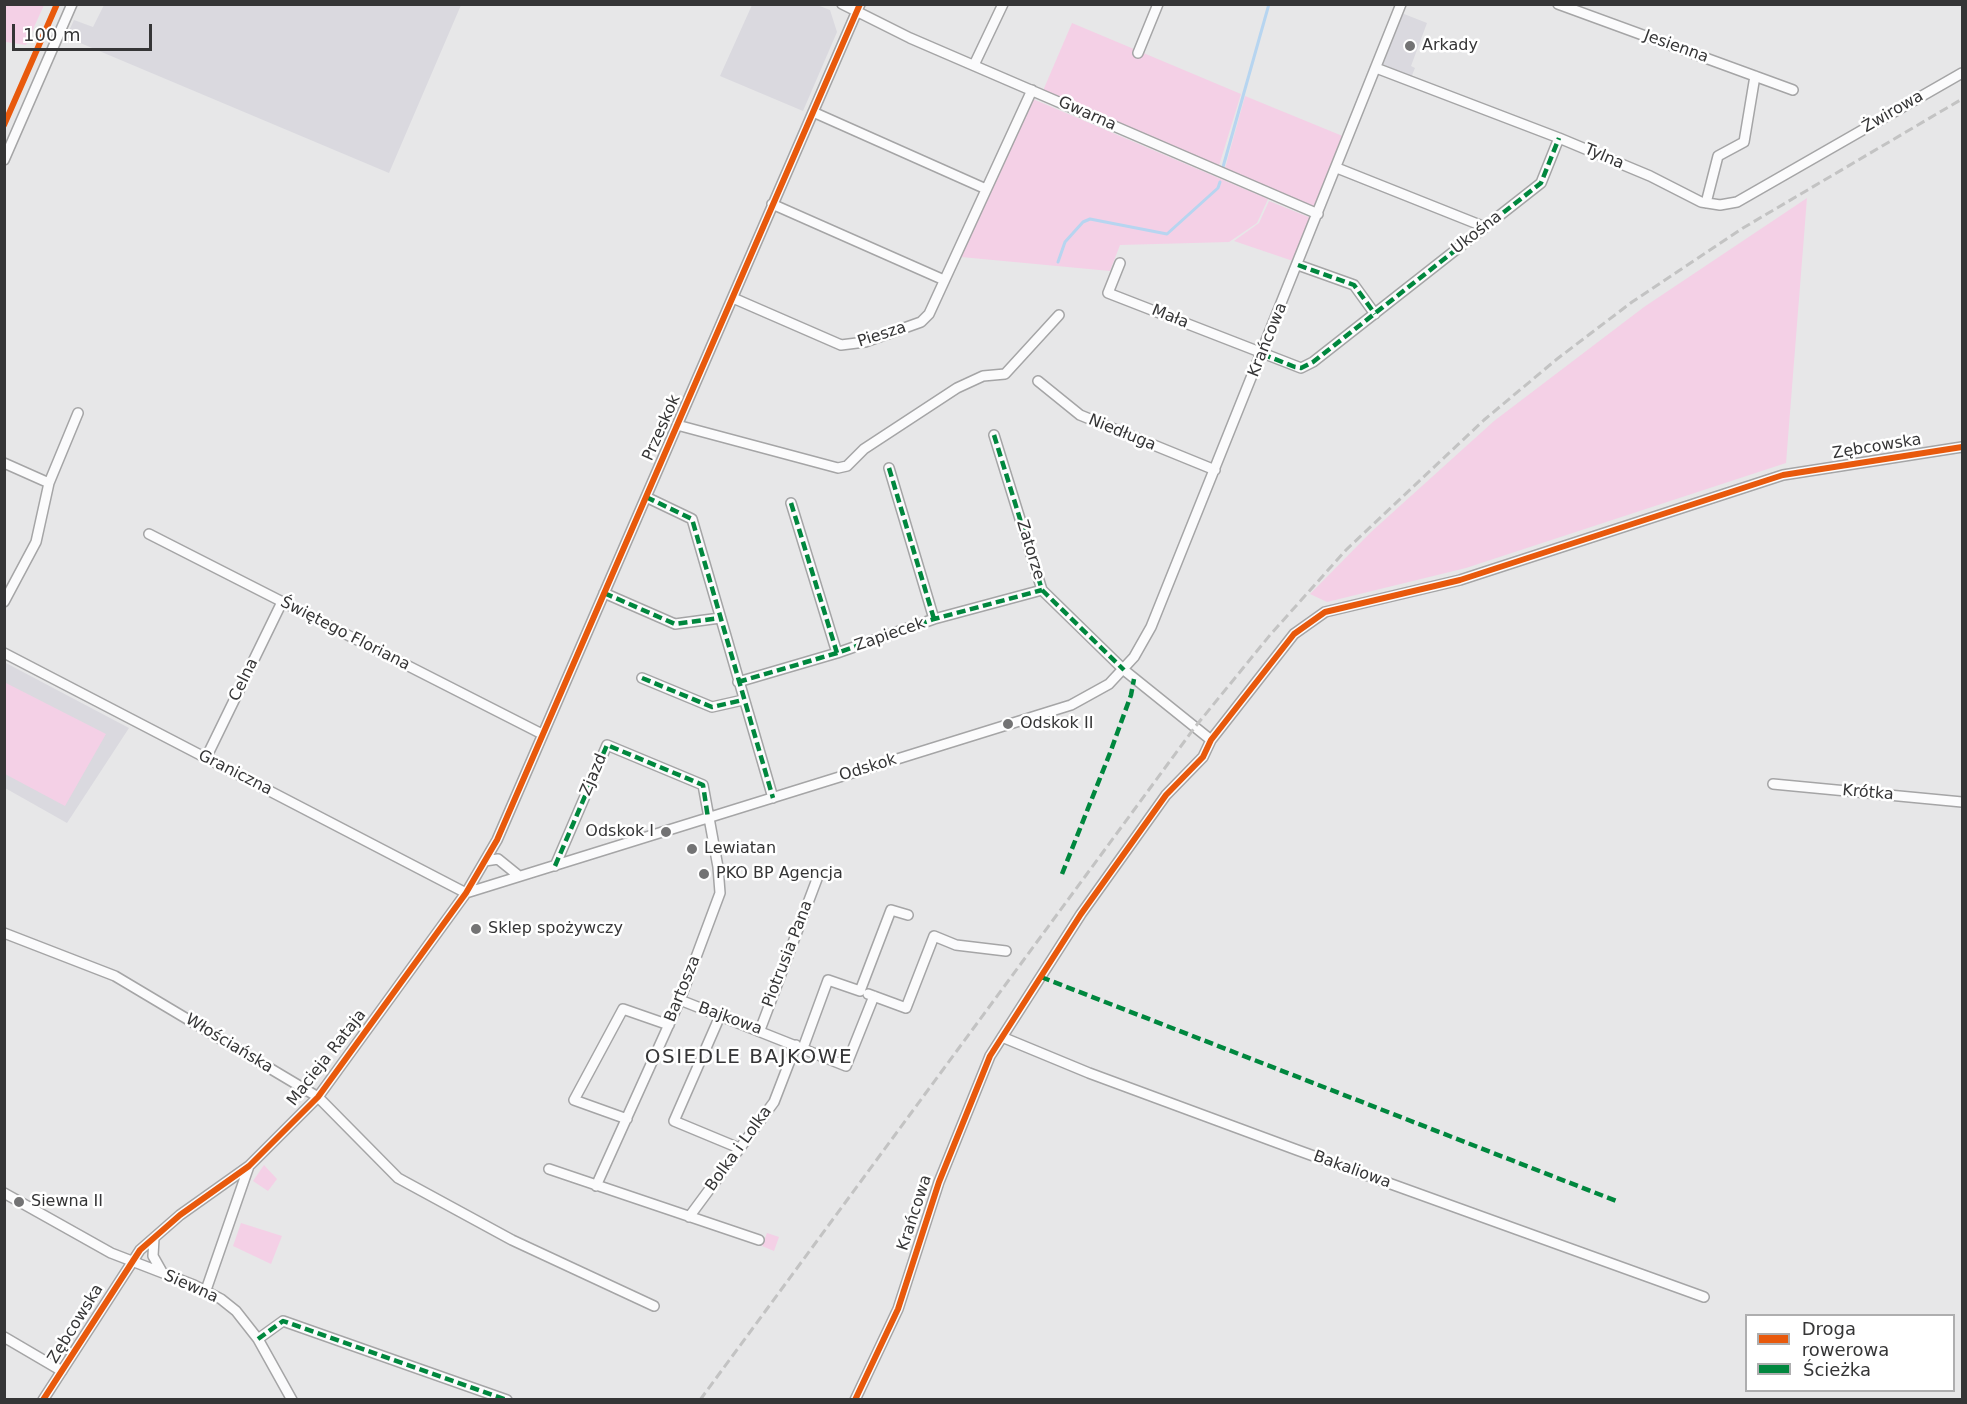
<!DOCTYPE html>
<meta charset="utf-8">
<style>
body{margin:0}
#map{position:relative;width:1967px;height:1404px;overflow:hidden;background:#e7e7e8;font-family:"DejaVu Sans",sans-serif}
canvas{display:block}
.frame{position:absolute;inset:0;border:6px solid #353536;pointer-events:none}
.legend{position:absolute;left:1745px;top:1314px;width:210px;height:78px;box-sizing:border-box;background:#fff;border:2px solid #aeaeaf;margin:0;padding:8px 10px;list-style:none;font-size:18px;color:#353536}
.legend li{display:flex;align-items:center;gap:12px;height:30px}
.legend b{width:30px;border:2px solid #aeaeaf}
.scale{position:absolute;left:12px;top:24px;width:140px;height:27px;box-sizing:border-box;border:3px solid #353536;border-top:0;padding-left:8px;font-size:18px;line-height:21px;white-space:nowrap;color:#353536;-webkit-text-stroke:4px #fff;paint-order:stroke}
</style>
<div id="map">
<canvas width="1967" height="1404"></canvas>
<div class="frame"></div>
<ul class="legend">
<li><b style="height:8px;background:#e8590c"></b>Droga rowerowa</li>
<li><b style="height:8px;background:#00873e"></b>Ścieżka</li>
</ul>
<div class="scale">100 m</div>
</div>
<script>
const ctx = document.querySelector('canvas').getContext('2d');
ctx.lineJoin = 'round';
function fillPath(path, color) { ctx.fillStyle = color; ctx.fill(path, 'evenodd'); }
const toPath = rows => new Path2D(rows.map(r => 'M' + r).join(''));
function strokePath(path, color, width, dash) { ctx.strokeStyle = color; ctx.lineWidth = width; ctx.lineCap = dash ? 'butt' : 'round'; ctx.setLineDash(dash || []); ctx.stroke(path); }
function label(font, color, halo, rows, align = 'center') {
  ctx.font = font + ' "DejaVu Sans",sans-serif'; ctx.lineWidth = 5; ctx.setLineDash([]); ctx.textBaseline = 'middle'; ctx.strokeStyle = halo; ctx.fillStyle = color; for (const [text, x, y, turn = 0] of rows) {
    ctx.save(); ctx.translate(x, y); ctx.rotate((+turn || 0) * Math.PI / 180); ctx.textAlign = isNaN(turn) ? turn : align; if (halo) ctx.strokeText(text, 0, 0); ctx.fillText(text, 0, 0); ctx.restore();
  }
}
fillPath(toPath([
 [104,5,104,4,461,5,389,173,66,37,74,20,93,27],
 [752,5,817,5,830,10,837,32,803,111,720,76],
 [1399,12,1427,23,1411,66,1415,68,1410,80,1378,67],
 [4,662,129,728,67,823,5,788]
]), '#dad9df');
fillPath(toPath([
 [5,4,44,5,26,45,6,42,5,48],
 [1072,23,1241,94,1218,169,1042,93],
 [1245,96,1345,137,1314,210,1224,172],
 [1033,99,1268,199,1257,223,1229,242,1120,245,1110,271,961,257],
 [1807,198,1786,463,1466,568,1327,602,1310,594,1371,532,1494,421,1644,307],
 [1269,201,1311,218,1293,261,1234,241,1259,223],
 [4,682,106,734,65,806,5,774],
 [264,1165,277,1179,268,1191,253,1181],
 [241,1223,282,1236,271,1264,233,1246],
 [767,1233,779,1237,774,1251,762,1246]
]), '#f4d0e6');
strokePath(toPath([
 [1223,167,1269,4],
 [1058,262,1065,242,1083,222,1090,219,1167,234,1218,188,1220,182]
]), '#b7d5f0', 3);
const minor = toPath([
 [842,4,910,38,1318,214],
 [1558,4,1793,90],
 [1138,53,1158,4],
 [974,65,1003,4],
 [1376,68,1559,138,1650,176,1701,202,1720,205,1737,202,1962,73],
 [813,112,986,189],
 [4,160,72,4],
 [1337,168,1485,227],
 [1706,203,1718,156,1744,142,1755,76],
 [772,204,944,280],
 [1120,263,1108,293,1301,368,1313,362,1541,183,1559,138],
 [1298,265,1354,285,1375,314],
 [733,298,841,345,865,342,921,322,929,314,1032,90],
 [1038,381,1080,415,1215,470],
 [677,425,838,468,847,466,864,449,957,388,983,376,1005,374,1059,315],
 [994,435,1042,590,1124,670,1211,740],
 [4,463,49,483,36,542,4,602],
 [889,468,934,619],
 [49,483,78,413],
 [646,497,692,519,773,798],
 [791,503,837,653],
 [149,534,542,734],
 [604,593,675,624,720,618],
 [4,653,466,893],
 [642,678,712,707,743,700],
 [738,682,837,653,934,619,1042,590],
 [206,758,282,602],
 [1773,784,1962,802],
 [485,861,498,859,519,876],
 [555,866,607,745,703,785,718,867,720,893,680,1000,596,1186],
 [466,893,1071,705,1109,684,1134,657,1151,627,1401,4],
 [4,933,115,976,318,1097,398,1178,512,1240,654,1306],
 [868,994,906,1008,934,936,956,945,1006,951],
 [680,1000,846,1066,874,996],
 [720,1016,674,1121,739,1148],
 [760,1030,817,879],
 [1002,1037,1089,1073,1297,1150,1704,1297],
 [803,1048,828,980,860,991,891,910,908,915],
 [627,1119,574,1100,623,1009,669,1025],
 [549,1169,759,1240],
 [4,1193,111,1253,194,1285,221,1299,236,1311,258,1339,292,1400],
 [689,1217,774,1102,796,1045],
 [154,1238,153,1256,162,1272],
 [206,1290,249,1166],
 [4,1337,62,1371],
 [258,1339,283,1321,507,1400],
 [43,1400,140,1250,180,1215,249,1166,318,1097,466,893,497,840,860,4],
 [855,1400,898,1309,939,1182,990,1056,1081,914,1166,795,1203,757,1211,740,1294,634,1325,612,1460,580,1783,475,1962,447]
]);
strokePath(minor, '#a5a5a6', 12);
strokePath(minor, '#fbfbfc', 9);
strokePath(toPath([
 [700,1400,1195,727,1270,635,1346,550,1484,420,1557,359,1632,302,1743,228,1962,99]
]), '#c3c3c3', 3, [9, 4.5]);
strokePath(toPath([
 [1298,265,1354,285,1375,314],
 [1262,354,1295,367,1301,368,1313,362,1541,183,1559,138],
 [994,435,1042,590,1124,670],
 [889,468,934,619],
 [646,497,692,519,773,798],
 [791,503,837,653],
 [604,593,675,624,720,618],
 [642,678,712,707,743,700],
 [738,682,837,653,934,619,1042,590],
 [555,866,607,745,703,785,708,818],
 [1062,874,1110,753,1131,695,1134,679],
 [1041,977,1619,1202],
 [258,1339,283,1321,507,1400]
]), '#00873e', 4.5, [9, 4.5]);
strokePath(toPath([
 [4,125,57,4],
 [43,1400,140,1250,180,1215,249,1166,318,1097,466,893,497,840,860,4],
 [855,1400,898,1309,939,1182,990,1056,1081,914,1166,795,1203,757,1211,740,1294,634,1325,612,1460,580,1783,475,1962,447]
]), '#e8590c', 6);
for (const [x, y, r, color] of [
 [1410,46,6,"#737374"],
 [1008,724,6,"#737374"],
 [666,832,6,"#737374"],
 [692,849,6,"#737374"],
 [704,874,6,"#737374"],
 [476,929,6,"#737374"],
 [19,1202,6,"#737374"]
]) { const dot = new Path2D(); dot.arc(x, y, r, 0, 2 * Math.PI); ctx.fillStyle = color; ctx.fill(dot); strokePath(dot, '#fff', 2); }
label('16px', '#353536', '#fff', [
 ["Arkady",1422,46],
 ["Odskok II",1020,724],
 ["Odskok I",654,832,"right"],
 ["Lewiatan",704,849],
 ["PKO BP Agencja",716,874],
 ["Sklep spożywczy",488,929],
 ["Siewna II",31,1202]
], 'left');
label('16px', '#353536', '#fff', [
 ["Jesienna",1676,47,20],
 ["Żwirowa",1893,112,-30],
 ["Gwarna",1087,114,24],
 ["Tylna",1604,157,23],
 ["Ukośna",1477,233,-38],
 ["Mała",1170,317,22],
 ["Piesza",882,335,-18],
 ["Krańcowa",1268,340,-68],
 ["Przeskok",662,428,-66],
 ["Niedługa",1122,433,22],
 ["Zębcowska",1877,447,-9],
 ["Zatorze",1030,550,73],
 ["Świętego Floriana",345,634,27],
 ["Zapiecek",890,635,-19],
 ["Celna",244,680,-64],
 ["Odskok",868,768,-17],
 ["Graniczna",235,773,27],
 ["Zjazd",594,775,-67],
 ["Krótka",1868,793,5],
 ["Piotrusia Pana",788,954,-69],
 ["Bartosza",683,989,-68],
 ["Bajkowa",730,1019,20],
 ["Włościańska",229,1044,31],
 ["Macieja Rataja",327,1058,-52],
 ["Bolka i Lolka",739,1149,-54],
 ["Bakaliowa",1352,1170,20],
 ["Krańcowa",915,1213,-72],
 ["Siewna",191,1287,24],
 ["Zębcowska",76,1324,-58]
]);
ctx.letterSpacing = '1.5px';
label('20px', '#353536', '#fff', [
 ["OSIEDLE BAJKOWE",749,1058]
]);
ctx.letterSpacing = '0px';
</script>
